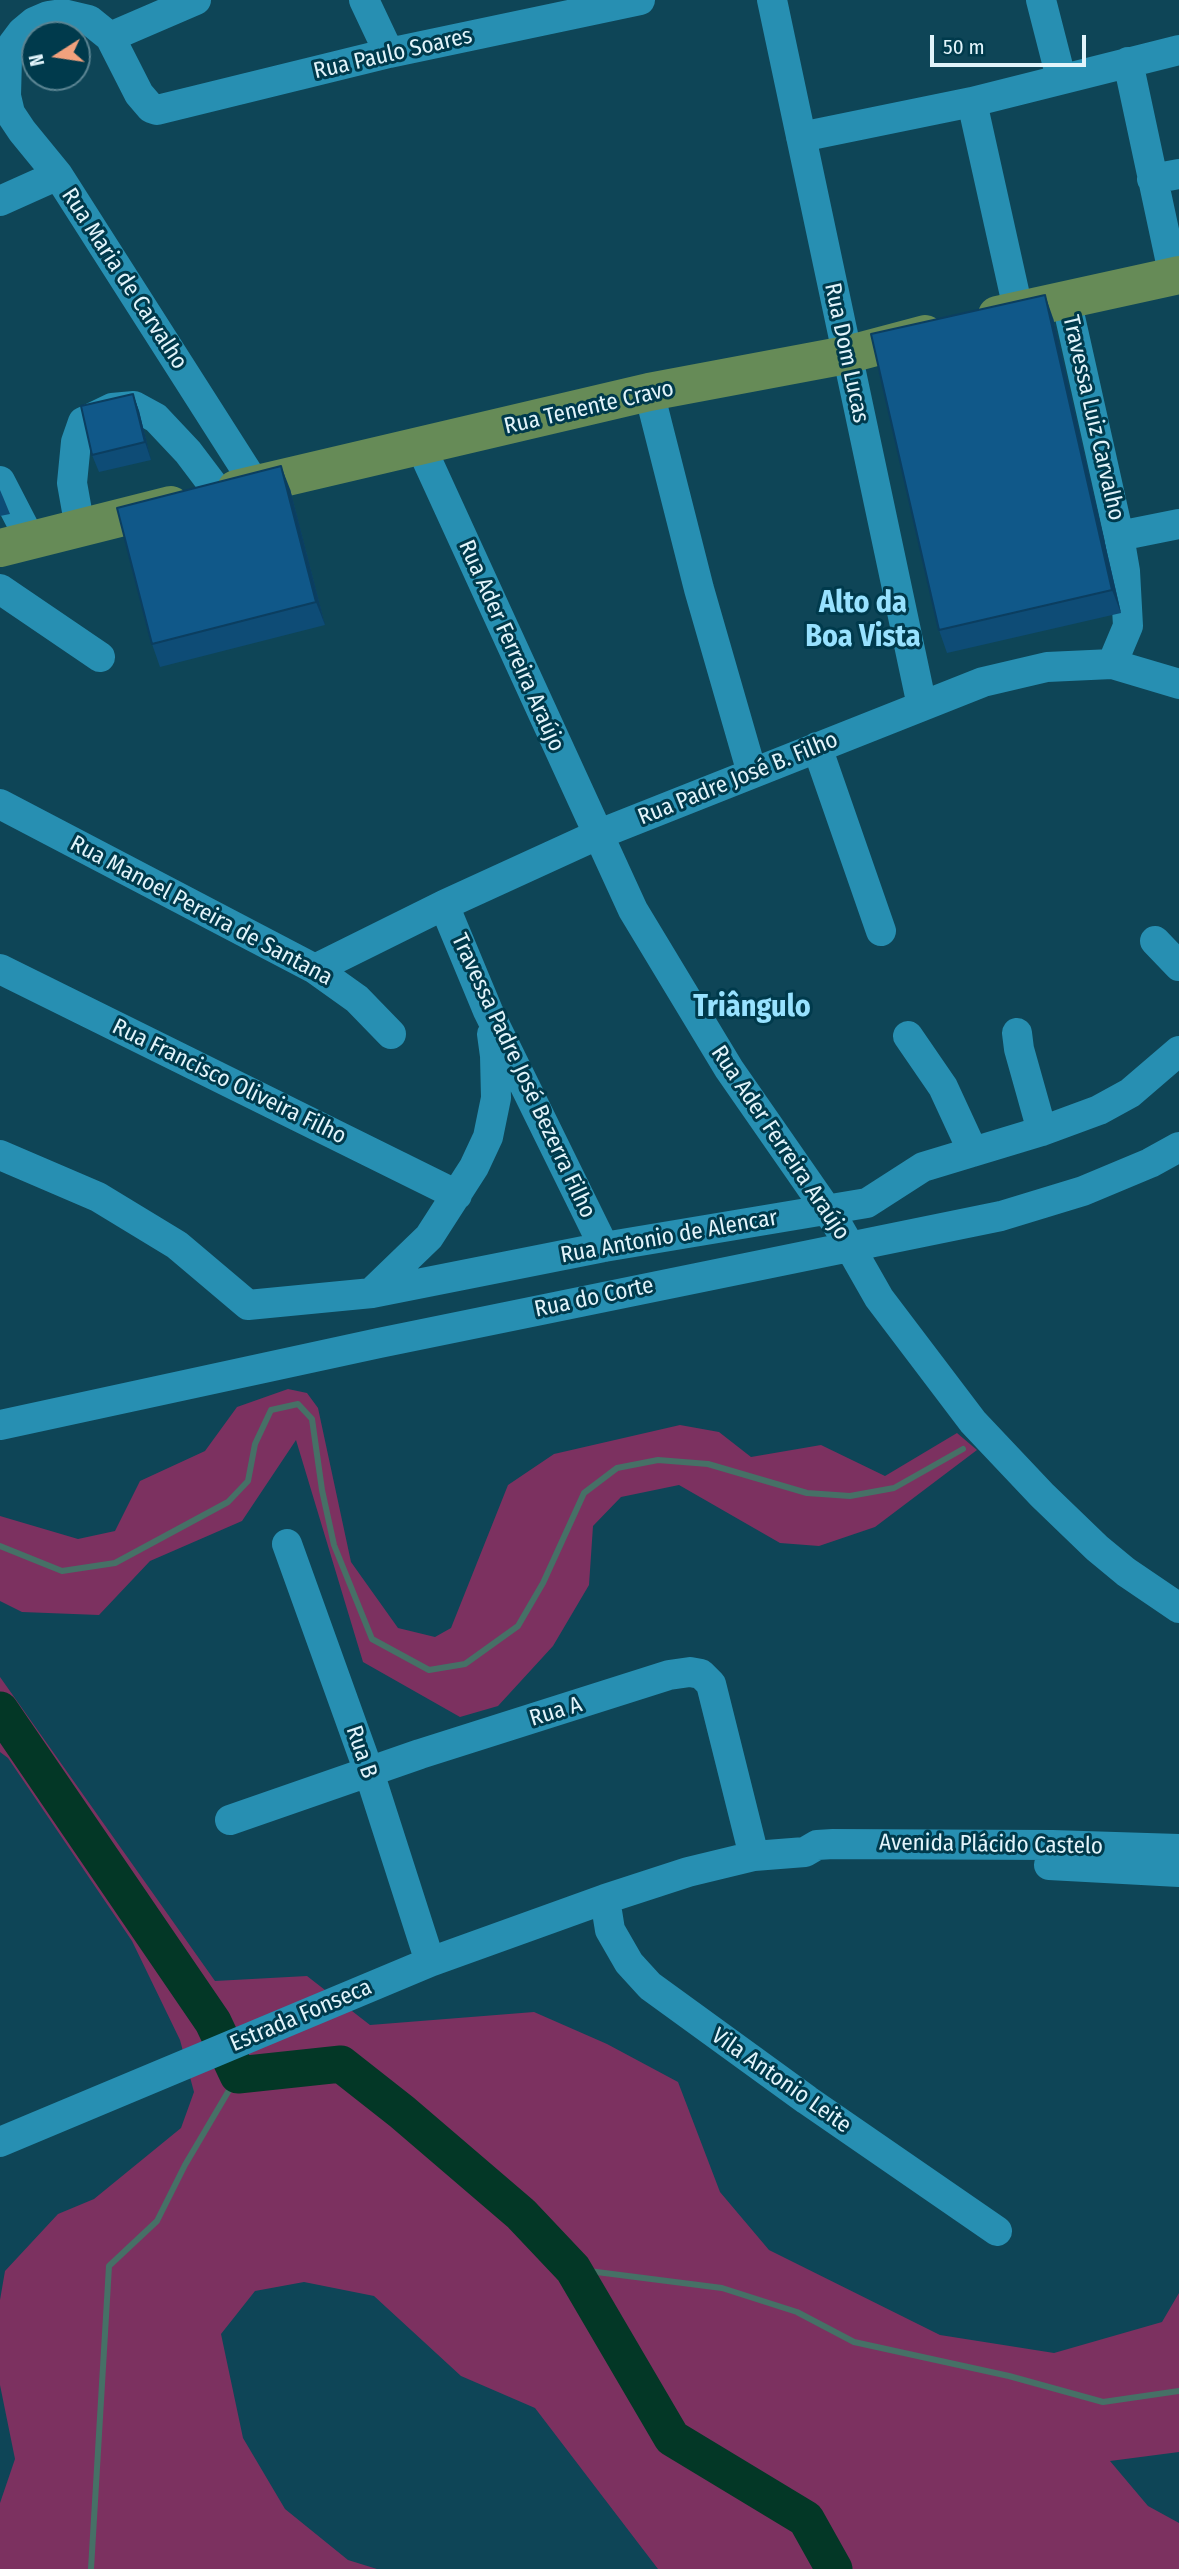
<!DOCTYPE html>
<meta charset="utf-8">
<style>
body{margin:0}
#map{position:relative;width:1179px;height:2569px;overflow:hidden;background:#0e4557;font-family:"Fira Sans Condensed",sans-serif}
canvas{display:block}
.north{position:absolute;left:21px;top:21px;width:70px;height:70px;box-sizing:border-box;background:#003a4c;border:2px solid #5a8492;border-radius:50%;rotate:258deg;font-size:19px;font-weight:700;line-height:28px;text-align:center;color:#e2f4fb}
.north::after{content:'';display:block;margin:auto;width:24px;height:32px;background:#f1a17d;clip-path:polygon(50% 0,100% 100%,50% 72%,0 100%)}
.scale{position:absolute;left:930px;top:35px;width:156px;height:32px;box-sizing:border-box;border:4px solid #e2f4fb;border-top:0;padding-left:9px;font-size:21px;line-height:24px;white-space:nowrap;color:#e2f4fb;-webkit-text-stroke:5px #003a4c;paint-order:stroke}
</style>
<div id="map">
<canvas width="1179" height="2569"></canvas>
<div class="north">N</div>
<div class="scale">50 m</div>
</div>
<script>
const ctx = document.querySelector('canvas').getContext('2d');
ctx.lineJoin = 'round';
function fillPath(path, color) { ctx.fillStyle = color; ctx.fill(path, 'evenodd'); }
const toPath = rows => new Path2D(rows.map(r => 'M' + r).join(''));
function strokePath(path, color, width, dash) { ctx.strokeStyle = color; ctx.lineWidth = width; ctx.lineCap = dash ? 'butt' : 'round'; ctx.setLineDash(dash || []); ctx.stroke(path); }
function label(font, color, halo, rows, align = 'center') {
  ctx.font = font + ' "Fira Sans Condensed",sans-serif'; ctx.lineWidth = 6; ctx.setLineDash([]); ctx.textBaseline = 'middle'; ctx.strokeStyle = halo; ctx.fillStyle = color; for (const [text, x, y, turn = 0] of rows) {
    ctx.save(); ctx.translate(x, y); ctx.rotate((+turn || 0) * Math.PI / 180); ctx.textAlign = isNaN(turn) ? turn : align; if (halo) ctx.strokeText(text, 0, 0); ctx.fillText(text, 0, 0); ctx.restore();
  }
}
fillPath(toPath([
 [288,1389,307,1393,318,1408,351,1562,398,1628,435,1637,451,1628,508,1485,554,1454,680,1425,719,1432,751,1457,821,1445,885,1476,957,1433,977,1450,875,1527,819,1546,780,1543,679,1485,621,1497,593,1526,589,1585,553,1646,498,1706,460,1717,363,1662,296,1440,242,1521,150,1561,99,1615,22,1612,0,1601,0,1516,78,1539,115,1531,140,1481,205,1451,237,1407],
 [0,1677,215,1981,307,1976,370,2025,534,2012,607,2044,678,2082,720,2192,769,2250,940,2335,1054,2353,1162,2322,1179,2293,1179,2452,1110,2461,1148,2506,1179,2523,1179,2569,658,2569,535,2408,461,2376,374,2296,304,2282,255,2291,221,2334,243,2438,285,2509,348,2560,377,2569,0,2569,0,2503,15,2459,0,2385,0,2300,5,2271,58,2214,94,2199,181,2128,194,2092,180,2040,132,1941,8,1758,0,1752]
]), '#7c3160');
strokePath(toPath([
 [0,1546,62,1571,115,1563,228,1502,248,1481,255,1444,271,1410,298,1404,312,1419,322,1490,334,1545,372,1639,429,1670,465,1664,518,1626,543,1583,584,1493,617,1468,658,1460,708,1464,807,1493,850,1496,894,1488,963,1449],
 [573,2269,722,2288,797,2312,854,2342,1009,2376,1103,2402,1179,2391],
 [91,2569,109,2266,157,2221,185,2165,238,2075]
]), '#467066', 6);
strokePath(toPath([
 [0,1710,213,2022,238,2075,341,2064,402,2112,521,2214,573,2269,672,2438,806,2519,834,2569]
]), '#033726', 37);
strokePath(toPath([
 [364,0,389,53],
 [772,0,922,706],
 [1041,0,1061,78],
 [110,37,196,0],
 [1128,62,1174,277],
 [972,102,1018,309],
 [801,137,972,102,1179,50],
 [1152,179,1179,174],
 [0,201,58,175],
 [1066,299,1119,536,1125,571,1128,626,1112,664],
 [649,392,699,589,752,773],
 [421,447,633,910,729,1069,838,1226,879,1298,973,1422,1042,1495,1097,1548,1126,1572,1179,1608],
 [0,481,31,541],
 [255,484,58,175,22,131,10,113,6,96,7,58,13,44,22,32,34,22,48,16,63,14,89,20,110,37,139,94,151,108,157,110,389,53,640,0],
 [80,528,72,483,76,442,83,422,112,408,134,406,156,418,188,452,219,493],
 [1119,536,1179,524],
 [0,589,100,657],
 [817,747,881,931],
 [0,804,315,969,357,999,391,1034],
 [444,905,488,1011,604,1247],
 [1155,941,1179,966],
 [0,969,457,1195],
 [315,969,444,905,597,835,983,682,1047,667,1112,664,1179,684],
 [1017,1033,1019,1049,1042,1131],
 [908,1036,943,1087,973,1152],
 [0,1155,98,1197,177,1245,248,1305,372,1293,604,1247,867,1203,923,1167,1042,1131,1099,1110,1130,1093,1179,1051],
 [372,1292,429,1237,474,1167,488,1137,496,1098,495,1056,492,1034],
 [0,1425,379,1343,1001,1216,1083,1191,1150,1163,1179,1147],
 [287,1544,369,1772,430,1962],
 [230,1820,420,1754,669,1675,690,1672,701,1674,711,1684,754,1856],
 [1049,1865,1179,1872],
 [605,1899,610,1930,629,1963,650,1986,807,2100,997,2231],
 [0,2142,430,1962,605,1899,688,1872,754,1856,805,1852,817,1845,833,1844,1052,1845,1179,1849]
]), '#278fb2', 30);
strokePath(toPath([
 [997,315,1179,275],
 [236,489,649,392,846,355,925,334],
 [0,548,171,505]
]), '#668b57', 38);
fillPath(toPath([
 [1053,318,1121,613,947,653,939,630],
 [133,394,139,411,151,460,99,472,92,455],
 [290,489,325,625,160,667,152,644],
 [0,490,3,497,10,514,0,516]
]), '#0e4c76');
fillPath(toPath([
 [1045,295,1053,318,1121,613,1112,590],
 [133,394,139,411,151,460,145,442],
 [281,466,290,489,325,625,316,602]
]), '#0b3e60');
const building = toPath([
 [1045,295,1112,590,939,630,871,334,1045,295],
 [133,394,145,442,92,455,81,406,133,394],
 [281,466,316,602,152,644,117,508,281,466]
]);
fillPath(building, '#105889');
strokePath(building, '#0b3e60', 2);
label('23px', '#e2f4fb', '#003a4c', [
 ["Rua Paulo Soares",393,54,-13],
 ["Rua Maria de Carvalho",124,279,57],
 ["Rua Dom Lucas",846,353,78],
 ["Rua Tenente Cravo",589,408,-13],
 ["Travessa Luiz Carvalho",1093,418,77],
 ["Rua Ader Ferreira Araújo",511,646,66],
 ["Rua Padre José B. Filho",738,779,-22],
 ["Rua Manoel Pereira de Santana",201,911,28],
 ["Travessa Padre José Bezerra Filho",523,1076,65],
 ["Rua Francisco Oliveira Filho",229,1082,26],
 ["Rua Ader Ferreira Araújo",780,1143,56],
 ["Rua Antonio de Alencar",669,1237,-10],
 ["Rua do Corte",594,1298,-12],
 ["Rua A",556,1712,-17],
 ["Rua B",361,1752,71],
 ["Avenida Plácido Castelo",991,1845,1],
 ["Estrada Fonseca",301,2016,-23],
 ["Vila Antonio Leite",781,2081,35]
]);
label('bold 30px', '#98e2ff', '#003a4c', [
 ["Alto da",863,604],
 ["Boa Vista",863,638],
 ["Triângulo",752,1008]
]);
</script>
